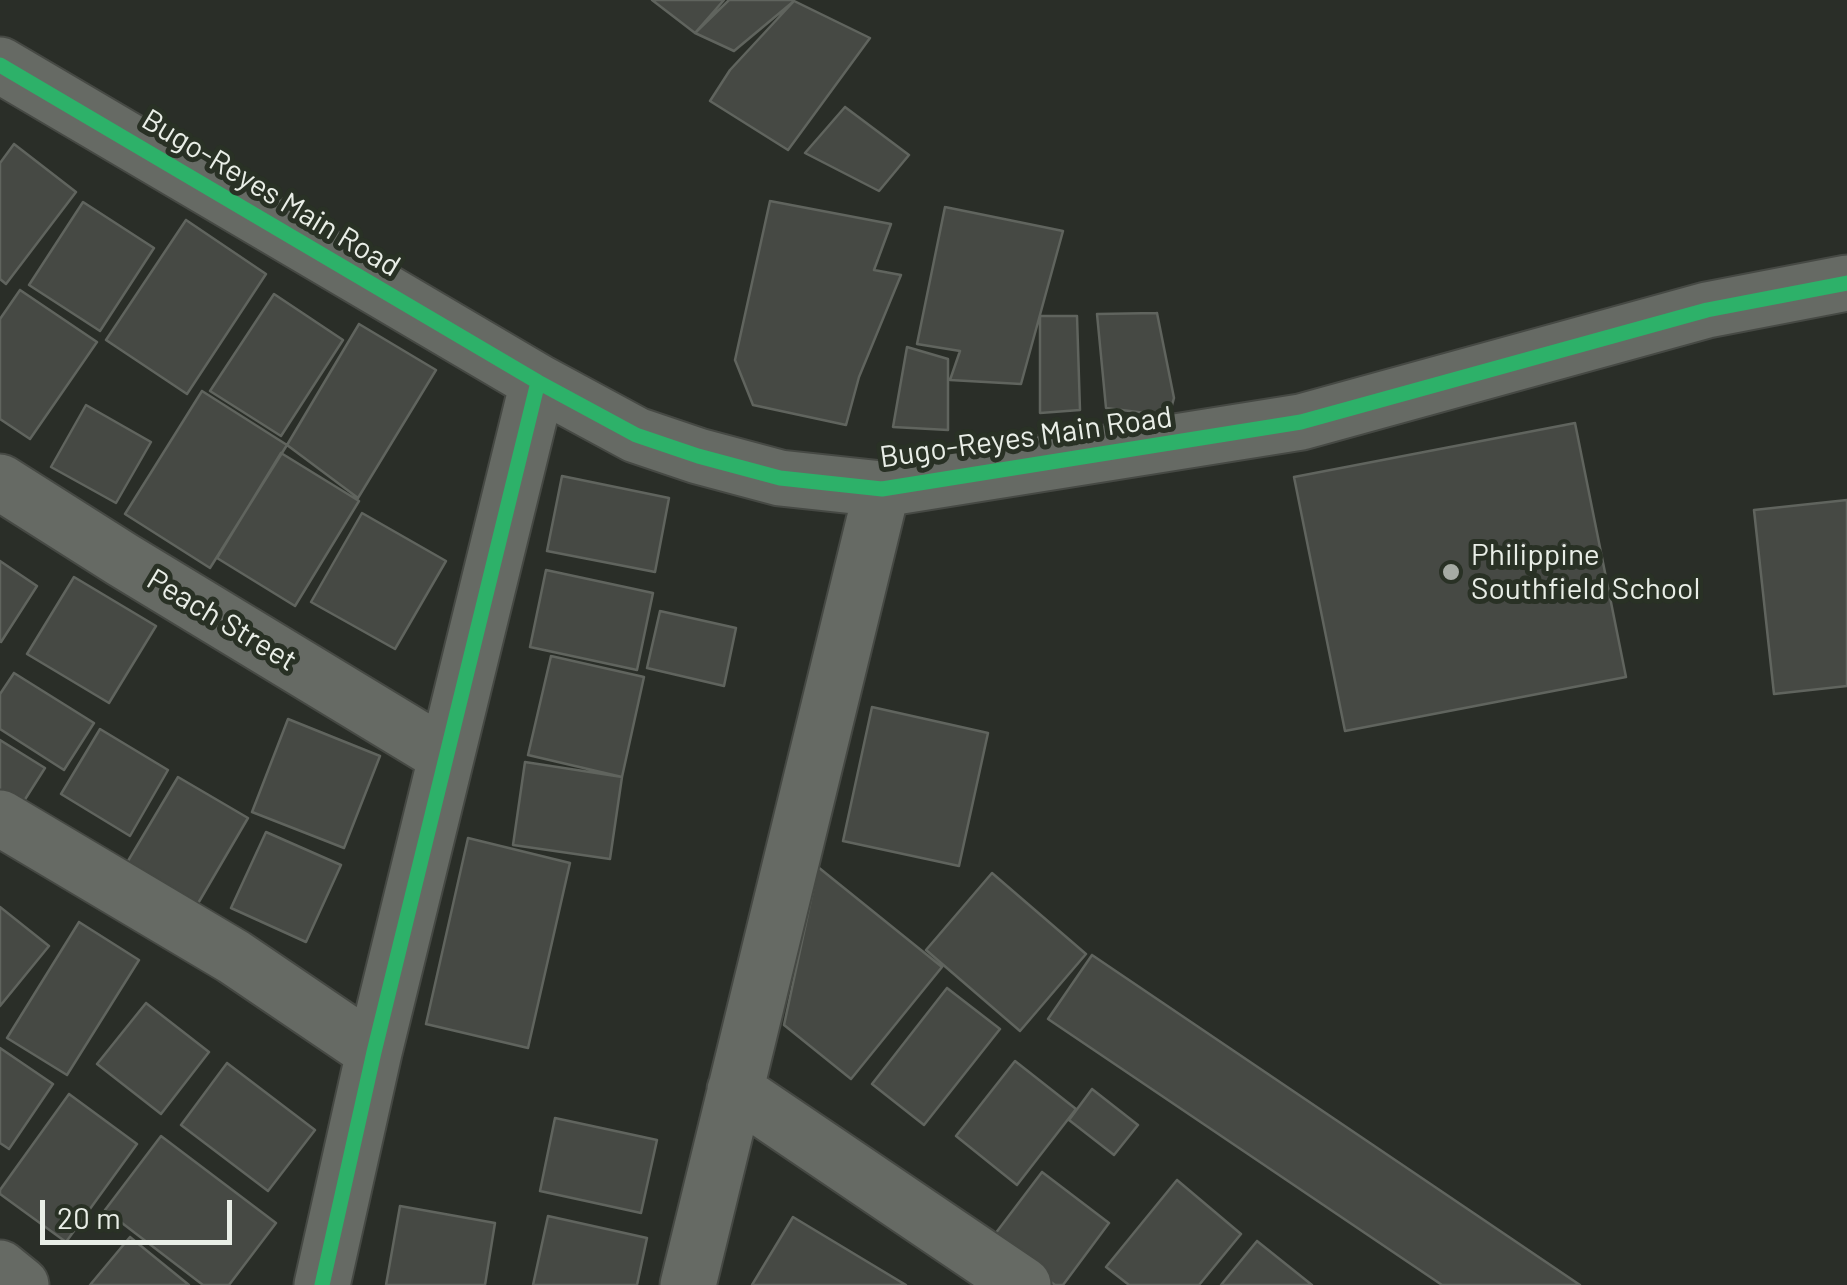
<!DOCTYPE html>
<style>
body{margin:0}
#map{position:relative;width:1847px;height:1285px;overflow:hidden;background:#2a2e28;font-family:Barlow,sans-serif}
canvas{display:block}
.scale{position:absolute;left:40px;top:1200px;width:192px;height:45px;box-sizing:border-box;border:5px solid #e9eee7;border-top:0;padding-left:12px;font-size:30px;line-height:35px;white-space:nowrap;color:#e9eee7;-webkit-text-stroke:8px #293125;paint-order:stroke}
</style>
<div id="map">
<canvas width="1847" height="1285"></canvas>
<div class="scale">20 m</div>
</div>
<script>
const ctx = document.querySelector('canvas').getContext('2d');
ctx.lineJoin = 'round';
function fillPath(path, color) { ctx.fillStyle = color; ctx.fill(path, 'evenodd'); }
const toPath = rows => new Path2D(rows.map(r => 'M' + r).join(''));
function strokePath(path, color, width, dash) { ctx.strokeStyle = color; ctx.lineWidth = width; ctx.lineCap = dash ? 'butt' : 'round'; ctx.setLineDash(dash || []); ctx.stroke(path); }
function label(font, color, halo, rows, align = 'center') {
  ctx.font = font + ' Barlow,sans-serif'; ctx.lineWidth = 10; ctx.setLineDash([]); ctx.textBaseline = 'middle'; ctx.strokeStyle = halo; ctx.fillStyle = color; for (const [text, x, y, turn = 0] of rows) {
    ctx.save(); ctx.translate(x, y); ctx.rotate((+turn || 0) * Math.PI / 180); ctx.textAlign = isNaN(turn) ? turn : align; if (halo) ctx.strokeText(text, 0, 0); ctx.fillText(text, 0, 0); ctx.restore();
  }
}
const building = toPath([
 [652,0,724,0,695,33,652,0],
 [729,0,792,0,794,1,734,51,695,33,729,0],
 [794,1,870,38,788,150,710,101,730,70,794,1],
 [845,107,909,155,879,191,805,153,845,107],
 [14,144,76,192,6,284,0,279,0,163,14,144],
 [770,201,891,224,874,270,901,275,859,377,846,425,753,405,735,360,770,201],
 [83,202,154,248,100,331,29,285,83,202],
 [945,207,1063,231,1021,384,950,380,960,351,917,344,945,207],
 [186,220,266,274,187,394,106,340,186,220],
 [20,290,97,342,30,439,0,419,0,319,20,290],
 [274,294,343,340,281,436,210,391,274,294],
 [1157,313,1174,398,1169,416,1106,408,1097,314,1157,313],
 [1040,316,1077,316,1080,410,1040,413,1040,316],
 [359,324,436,370,358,498,287,445,359,324],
 [907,347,948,359,948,430,893,427,907,347],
 [202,391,287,445,210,568,125,514,202,391],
 [86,405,151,442,116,503,51,467,86,405],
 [1575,423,1626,677,1345,731,1294,477,1575,423],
 [281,453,359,501,295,606,217,558,281,453],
 [562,476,669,498,655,572,547,551,562,476],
 [1847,500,1847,686,1774,694,1754,510,1847,500],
 [362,513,446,561,395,649,311,602,362,513],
 [0,561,37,586,1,642,0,641,0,561],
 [546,570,653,593,637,670,530,647,546,570],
 [74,577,156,626,109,703,27,654,74,577],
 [660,611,736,628,724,686,647,668,660,611],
 [551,656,644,677,622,777,528,755,551,656],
 [14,673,94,723,64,770,0,729,0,694,14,673],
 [872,707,988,733,959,866,843,841,872,707],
 [288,719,380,756,344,848,252,812,288,719],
 [100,729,168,770,130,836,61,794,100,729],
 [0,740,45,768,17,812,0,801,0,740],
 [525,762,622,777,610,859,513,845,525,762],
 [178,777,248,818,193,912,122,871,178,777],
 [266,832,341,865,306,942,231,908,266,832],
 [468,838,570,863,528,1048,426,1024,468,838],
 [818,867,942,967,851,1079,784,1025,818,867],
 [992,873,1086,954,1020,1031,926,950,992,873],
 [0,907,49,946,0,1006,0,907],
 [79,922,139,960,67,1075,7,1038,79,922],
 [1092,955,1580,1285,1442,1285,1048,1019,1092,955],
 [947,988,1000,1029,924,1125,872,1084,947,988],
 [146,1003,209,1052,161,1114,97,1064,146,1003],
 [0,1048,53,1084,9,1149,0,1143,0,1048],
 [1015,1061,1076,1109,1017,1185,956,1136,1015,1061],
 [227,1063,315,1130,268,1191,181,1125,227,1063],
 [1092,1089,1138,1125,1114,1155,1069,1120,1092,1089],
 [69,1094,137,1144,66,1242,0,1194,0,1190,69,1094],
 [555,1118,657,1140,641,1213,540,1191,555,1118],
 [161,1136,276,1223,229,1285,203,1285,105,1210,161,1136],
 [1042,1172,1109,1223,1063,1285,1055,1285,992,1238,1042,1172],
 [1177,1180,1241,1234,1199,1285,1129,1285,1106,1267,1177,1180],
 [400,1206,495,1223,485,1285,386,1285,400,1206],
 [548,1216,647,1238,637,1285,533,1285,548,1216],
 [793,1217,906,1285,752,1285,793,1217],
 [130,1237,189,1285,90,1285,130,1237],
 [1257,1241,1312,1285,1221,1285,1257,1241]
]);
fillPath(building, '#464944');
strokePath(building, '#60645e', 2.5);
const minor = toPath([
 [0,65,538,382,636,435,698,456,780,478,882,489,1301,422,1707,310,1847,283],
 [0,482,123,560,446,756],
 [0,818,234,957,374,1052],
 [735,1090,1023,1285],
 [0,1268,21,1285],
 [322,1285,374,1052,538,382],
 [688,1285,882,489]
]);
strokePath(minor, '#464944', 59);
strokePath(minor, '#666a64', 55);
strokePath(toPath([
 [0,65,538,382,636,435,698,456,780,478,882,489,1301,422,1707,310,1847,283],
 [322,1285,374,1052,538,382]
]), '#2db169', 15);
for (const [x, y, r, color] of [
 [1451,572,10,"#a6aba4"]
]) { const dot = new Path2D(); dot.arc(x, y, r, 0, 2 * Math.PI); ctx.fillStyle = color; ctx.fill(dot); strokePath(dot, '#293125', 4); }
label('30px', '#e9eee7', '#293125', [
 ["Bugo-Reyes Main Road",271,193,31],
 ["Bugo-Reyes Main Road",1026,437,-8],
 ["Peach Street",222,620,31]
]);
label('30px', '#e9eee7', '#293125', [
 ["Philippine",1471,555],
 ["Southfield School",1471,589]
], 'left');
</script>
